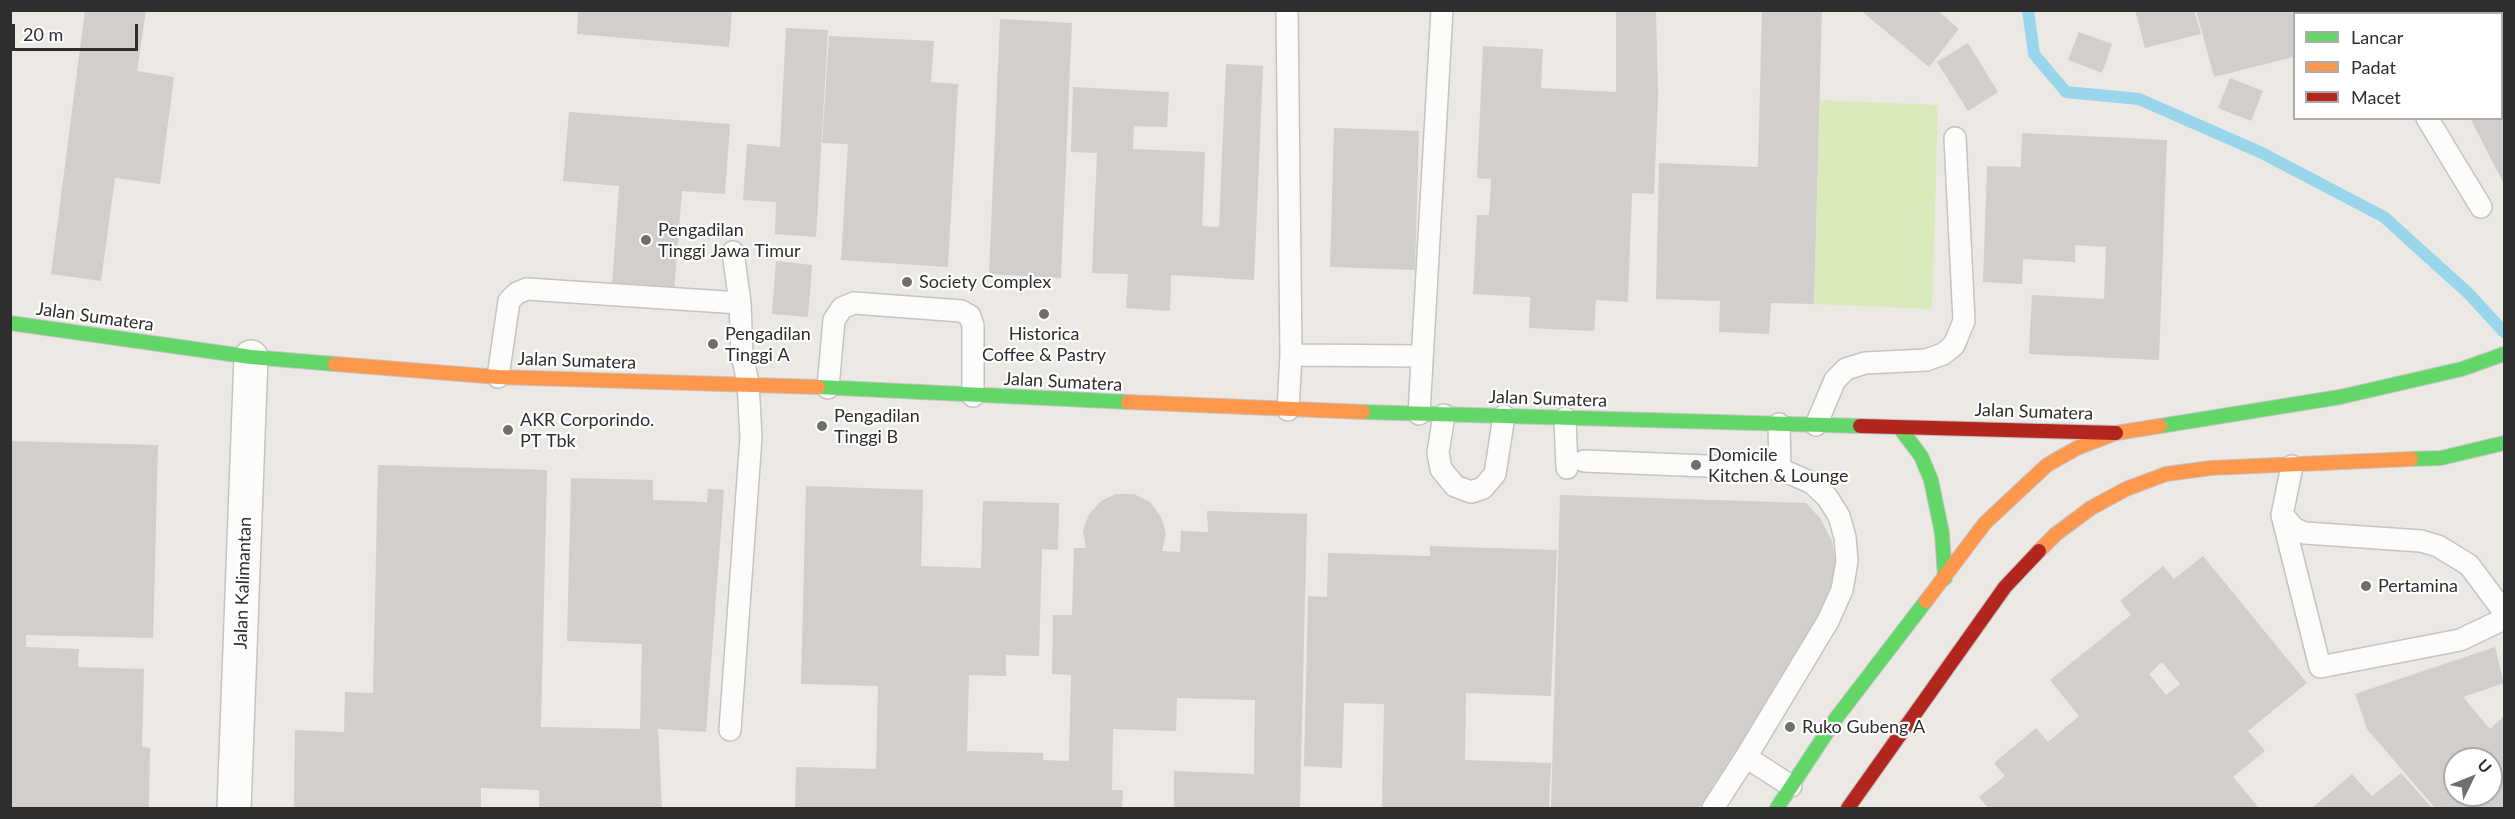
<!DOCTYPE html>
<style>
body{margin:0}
#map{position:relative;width:2515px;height:819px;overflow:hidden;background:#ece8e4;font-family:Lato,sans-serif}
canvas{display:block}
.frame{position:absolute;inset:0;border:12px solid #2e2e2e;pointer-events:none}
.legend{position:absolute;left:2293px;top:12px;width:210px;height:108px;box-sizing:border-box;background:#fff;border:2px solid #ababab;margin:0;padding:8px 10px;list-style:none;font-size:18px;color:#2e2e2e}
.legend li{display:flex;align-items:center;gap:12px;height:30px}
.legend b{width:30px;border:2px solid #ababab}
.north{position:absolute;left:2443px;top:747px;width:60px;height:60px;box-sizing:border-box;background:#fff;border:2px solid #ababab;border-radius:50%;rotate:47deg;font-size:16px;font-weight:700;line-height:24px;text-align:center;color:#2e2e2e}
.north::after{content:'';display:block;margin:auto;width:21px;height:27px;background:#706f6e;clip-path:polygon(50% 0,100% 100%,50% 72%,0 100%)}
.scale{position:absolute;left:12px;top:24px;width:126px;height:27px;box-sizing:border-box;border:3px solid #2e2e2e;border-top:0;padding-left:8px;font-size:18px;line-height:21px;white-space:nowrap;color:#2e2e2e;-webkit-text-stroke:4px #fff;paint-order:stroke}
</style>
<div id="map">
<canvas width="2515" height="819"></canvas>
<div class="frame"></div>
<ul class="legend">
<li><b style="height:8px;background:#63d668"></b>Lancar</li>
<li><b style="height:8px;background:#ff974d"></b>Padat</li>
<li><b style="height:8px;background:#b3261e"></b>Macet</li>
</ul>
<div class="north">U</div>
<div class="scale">20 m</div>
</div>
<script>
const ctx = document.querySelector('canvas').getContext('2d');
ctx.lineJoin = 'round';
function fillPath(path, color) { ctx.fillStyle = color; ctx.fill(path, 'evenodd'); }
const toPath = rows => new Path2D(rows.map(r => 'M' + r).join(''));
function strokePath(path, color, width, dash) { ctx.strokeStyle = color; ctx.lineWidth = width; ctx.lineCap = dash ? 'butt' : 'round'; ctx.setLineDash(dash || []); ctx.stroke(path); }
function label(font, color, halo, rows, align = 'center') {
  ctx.font = font + ' Lato,sans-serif'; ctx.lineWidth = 4.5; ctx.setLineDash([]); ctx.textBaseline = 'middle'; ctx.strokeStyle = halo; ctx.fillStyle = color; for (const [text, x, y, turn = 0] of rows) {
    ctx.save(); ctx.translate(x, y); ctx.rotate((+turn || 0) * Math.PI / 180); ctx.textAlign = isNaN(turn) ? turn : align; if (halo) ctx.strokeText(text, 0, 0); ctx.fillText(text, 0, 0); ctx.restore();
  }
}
fillPath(toPath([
 [1820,100,1938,105,1932,309,1814,304]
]), '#d9eabb');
strokePath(toPath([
 [2028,10,2034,54,2066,92,2139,99,2262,153,2384,217,2468,293,2504,332]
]), '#99d6ec', 12);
fillPath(toPath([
 [85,10,146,10,137,71,174,77,160,184,115,178,101,281,51,274],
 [578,10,732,10,729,47,577,34],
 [1616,10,1656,10,1658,95,1654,194,1632,193,1628,302,1596,300,1594,331,1529,328,1530,297,1473,294,1477,215,1489,215,1491,179,1477,178,1483,46,1543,49,1541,88,1616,92],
 [1762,10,1822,10,1814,304,1771,303,1769,334,1719,332,1720,301,1656,299,1659,163,1758,167],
 [1860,10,1937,10,1959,29,1929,67],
 [2135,10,2194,10,2201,34,2145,48],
 [2196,10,2311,10,2311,14,2294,14,2294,57,2214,77],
 [2413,10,2504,10,2504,184,2470,118,2502,118,2502,14,2415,14],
 [1000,19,1072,23,1061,278,989,274],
 [786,28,828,30,816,237,775,234,776,202,743,200,747,144,780,147],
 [2079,32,2112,44,2102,73,2068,60],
 [829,36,934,41,931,82,958,84,948,267,841,260,848,144,822,143],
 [1968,43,1998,92,1968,111,1937,62],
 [1226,64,1263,66,1254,280,1171,275,1170,311,1126,308,1128,274,1092,273,1097,153,1071,152,1073,87,1169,92,1167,127,1134,126,1133,149,1205,152,1202,226,1219,227],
 [2230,78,2263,91,2251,121,2218,108],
 [569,112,730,124,725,194,682,191,674,291,612,286,619,186,563,181],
 [1334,128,1419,131,1415,270,1330,267],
 [2022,133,2167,140,2159,360,2029,354,2032,295,2104,299,2106,247,2075,245,2075,262,2023,259,2022,284,1983,282,1987,166,2021,167],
 [776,261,812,265,808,317,772,314],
 [10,441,158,445,153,638,26,635,26,647,79,649,78,667,144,669,142,747,150,748,149,808,10,808],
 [378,465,547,470,541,727,640,729,642,644,567,641,571,478,653,480,653,500,707,502,708,489,724,490,706,732,658,729,662,808,539,808,539,790,481,788,481,808,294,808,295,730,344,732,345,692,373,693],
 [806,486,923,490,921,566,981,568,983,501,1059,503,1058,550,1042,549,1039,656,1006,655,1006,676,969,675,967,751,1043,753,1043,760,1069,761,1071,675,1052,674,1053,615,1072,615,1074,548,1086,548,1083,531,1089,514,1101,501,1116,494,1134,494,1150,502,1161,517,1166,533,1162,551,1180,552,1181,531,1208,532,1207,511,1307,514,1300,808,1174,808,1174,771,1254,774,1255,700,1177,698,1176,731,1113,729,1112,790,1123,790,1122,808,795,808,796,767,876,769,878,686,801,684],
 [1560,495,1806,503,1820,518,1832,541,1837,570,1831,603,1699,808,1551,808],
 [1430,546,1557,550,1551,696,1466,693,1465,760,1551,763,1549,808,1382,808,1384,704,1344,703,1342,768,1304,766,1308,596,1327,597,1328,553,1430,556],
 [2203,556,2307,683,2248,731,2265,751,2233,777,2259,808,1988,808,1979,797,2005,776,1994,763,2036,728,2048,742,2079,716,2050,680,2131,615,2120,601,2163,566,2174,579],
 [2162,662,2180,684,2166,695,2149,674],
 [2495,647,2504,683,2463,697,2490,729,2504,716,2504,808,2435,808,2367,729,2355,694],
 [2455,759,2491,759,2491,795,2455,795],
 [2401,773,2432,808,2312,808,2352,774,2372,796]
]), '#d1cecb');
const lane = toPath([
 [1287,10,1291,355,1288,410],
 [2379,10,2381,14],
 [2427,118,2481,207],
 [733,252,740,303],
 [1291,355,1422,356],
 [498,377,509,301,517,293,527,289,740,303,742,354,748,383,751,437,730,730],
 [828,388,834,320,842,308,854,303,961,311,970,316,973,326,973,396],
 [1419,414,1442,10],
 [1444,415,1438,453,1441,469,1455,486,1471,492,1483,488,1495,474,1504,416],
 [1565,418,1567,468],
 [1779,424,1780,469],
 [1816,425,1835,380,1846,369,1865,363,1926,360,1943,354,1954,345,1964,321,1955,138],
 [1584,461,1780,469,1812,483,1827,497,1839,516,1845,537,1847,561,1842,590,1828,621,1746,757,1791,786],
 [2292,466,2282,515,2295,529,2305,533,2421,541,2438,546,2469,565,2504,612],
 [2282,515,2320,667,2460,640,2504,619],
 [1713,808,1746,757]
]);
const street = toPath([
 [234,808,251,357]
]);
const fast = toPath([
 [10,323,251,357,335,364],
 [818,387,1128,402],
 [1363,412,1860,426],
 [2160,426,2340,397,2462,369,2504,354],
 [1899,427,1921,456,1931,480,1942,533,1945,578],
 [2411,459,2441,458,2504,443],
 [1777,808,1837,717,1926,601]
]);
const slow = toPath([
 [335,364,498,377,818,387],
 [1128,402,1363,412],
 [2039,551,2056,534,2091,508,2126,489,2166,474,2211,468,2411,459],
 [1926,601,1985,523,2047,465,2077,448,2116,433,2160,426]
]);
const jam = toPath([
 [1860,426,2116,433],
 [1848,808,2005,587,2039,551]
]);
strokePath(lane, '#c5c4c5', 24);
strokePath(street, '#c5c4c5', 36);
strokePath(fast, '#c5c4c5', 16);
strokePath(slow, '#c5c4c5', 16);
strokePath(jam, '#c5c4c5', 16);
strokePath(lane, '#fcfcfb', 21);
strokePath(street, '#fcfcfb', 33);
strokePath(fast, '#63d668', 14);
strokePath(slow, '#ff974d', 14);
strokePath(jam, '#b3261e', 14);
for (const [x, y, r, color] of [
 [646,240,6,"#706f6e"],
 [907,282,6,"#706f6e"],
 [1044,314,6,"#706f6e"],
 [713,344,6,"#706f6e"],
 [822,426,6,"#706f6e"],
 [508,430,6,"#706f6e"],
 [1696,465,6,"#706f6e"],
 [2366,586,6,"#706f6e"],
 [1790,727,6,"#706f6e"]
]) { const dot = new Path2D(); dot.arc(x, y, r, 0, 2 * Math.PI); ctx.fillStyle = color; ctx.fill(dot); strokePath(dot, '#fff', 2); }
label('18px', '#2e2e2e', '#fff', [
 ["Pengadilan",658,230],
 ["Tinggi Jawa Timur",658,251],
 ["Society Complex",919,282],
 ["Pengadilan",725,334],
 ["Tinggi A",725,355],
 ["Historica",1044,334,"center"],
 ["Coffee & Pastry",1044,355,"center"],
 ["Pengadilan",834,416],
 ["Tinggi B",834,437],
 ["AKR Corporindo.",520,420],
 ["PT Tbk",520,441],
 ["Domicile",1708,455],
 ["Kitchen & Lounge",1708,476],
 ["Pertamina",2378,586],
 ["Ruko Gubeng A",1802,727]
], 'left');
label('18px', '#2e2e2e', '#fff', [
 ["Jalan Sumatera",95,317,8],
 ["Jalan Sumatera",577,361,2],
 ["Jalan Sumatera",1063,382,3],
 ["Jalan Sumatera",1548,399,2],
 ["Jalan Sumatera",2034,412,2],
 ["Jalan Kalimantan",243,583,-88]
]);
</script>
